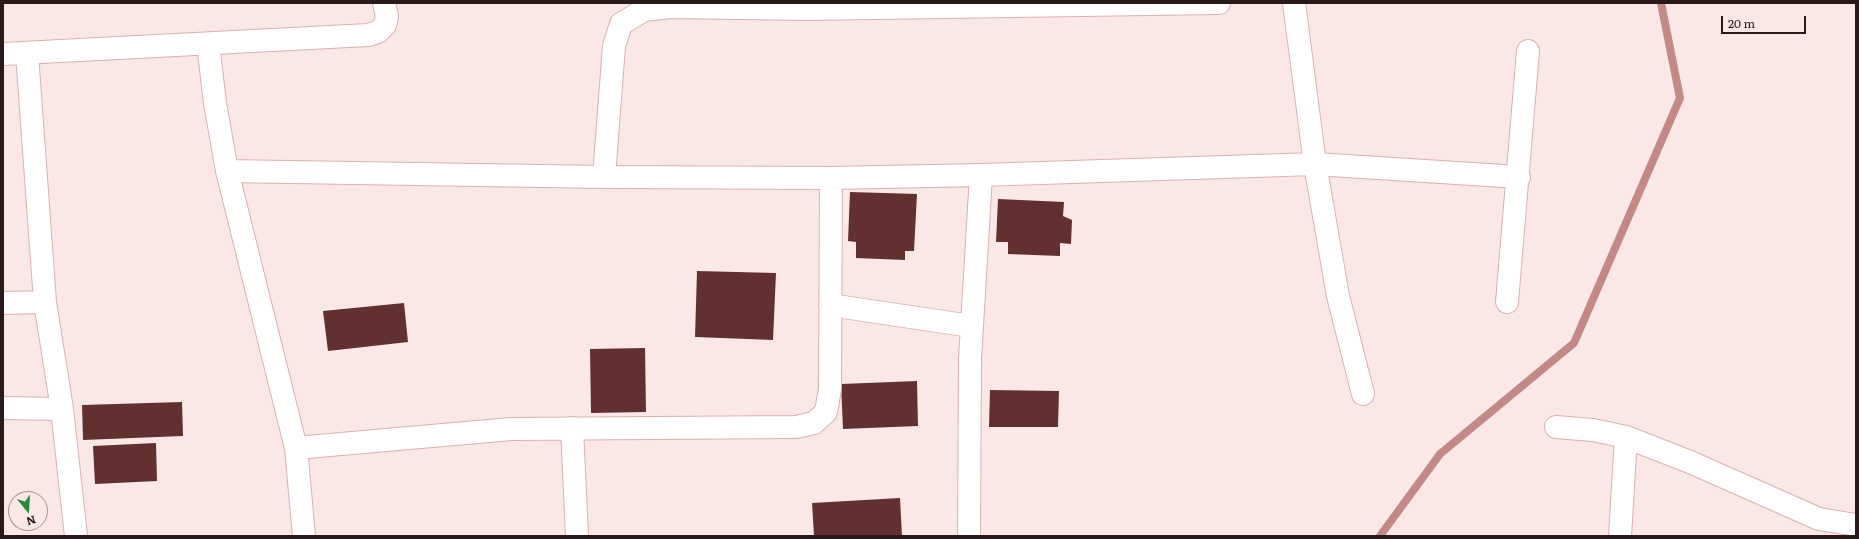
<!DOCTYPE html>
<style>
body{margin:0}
#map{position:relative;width:1859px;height:539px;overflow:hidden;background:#f9e8e6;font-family:Literata,serif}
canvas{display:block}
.frame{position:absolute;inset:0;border:4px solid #291a19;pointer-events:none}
.north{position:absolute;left:8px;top:491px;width:40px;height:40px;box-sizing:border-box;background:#f9e8e6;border:1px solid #a69694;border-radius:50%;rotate:162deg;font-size:11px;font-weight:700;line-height:16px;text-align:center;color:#291a19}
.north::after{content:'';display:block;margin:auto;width:14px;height:18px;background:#2a8a3d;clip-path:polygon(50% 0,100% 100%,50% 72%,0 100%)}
.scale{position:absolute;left:1721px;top:16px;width:85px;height:18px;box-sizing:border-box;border:2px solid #291a19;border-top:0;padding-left:5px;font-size:12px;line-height:14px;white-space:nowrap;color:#291a19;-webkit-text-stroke:3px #f9e8e6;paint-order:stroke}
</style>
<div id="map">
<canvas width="1859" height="539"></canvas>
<div class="frame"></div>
<div class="north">N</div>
<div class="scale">20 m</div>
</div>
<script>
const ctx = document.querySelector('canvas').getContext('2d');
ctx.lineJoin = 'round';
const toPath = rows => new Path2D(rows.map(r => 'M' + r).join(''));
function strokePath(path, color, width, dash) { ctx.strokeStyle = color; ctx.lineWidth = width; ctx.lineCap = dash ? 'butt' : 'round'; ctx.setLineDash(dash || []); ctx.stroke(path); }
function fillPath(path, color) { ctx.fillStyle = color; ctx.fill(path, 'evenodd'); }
strokePath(toPath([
 [1380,536,1440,454,1574,343,1680,98,1661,3]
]), '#c48885', 8);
fillPath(toPath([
 [850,192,917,194,914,251,905,251,905,260,856,258,856,242,848,241],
 [998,199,1064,202,1063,216,1072,220,1071,244,1060,243,1060,256,1008,254,1008,242,996,242],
 [697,271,776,273,773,340,695,337],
 [404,303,408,342,328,351,323,311],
 [645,348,646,412,591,413,590,349],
 [917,381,918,426,843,429,841,384],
 [990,390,1059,391,1058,427,989,427],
 [182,402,183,436,83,440,82,405],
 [156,443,157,481,95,484,93,446],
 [900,498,902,536,814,536,812,503]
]), '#62302e');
const street = toPath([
 [1294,3,1315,164,1338,296,1363,394],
 [208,44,215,103,227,171,296,448,304,536],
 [3,54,368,35,378,32,385,25,387,16,384,3],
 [27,54,45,302,62,409,76,536],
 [227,171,604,177,831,178,981,175,1315,164,1519,177],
 [604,177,614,46,621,24,644,10,670,7,807,9,1219,3],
 [1507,302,1528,51],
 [3,303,45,302],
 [830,305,971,326],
 [3,408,62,409],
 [1556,427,1593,430,1626,437,1690,462,1819,519,1856,525],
 [572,428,577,536],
 [296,448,511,429,796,427,814,423,826,412,830,389,831,178],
 [969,536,970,359,981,175],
 [1620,536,1626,437]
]);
strokePath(street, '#dbb1ae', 24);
strokePath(street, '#fff', 22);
</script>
